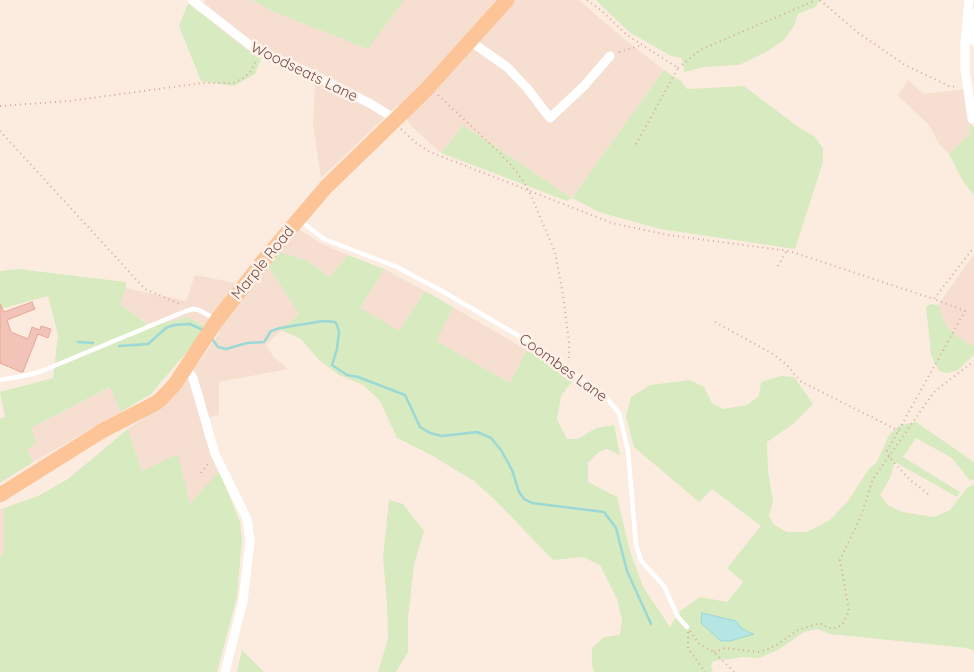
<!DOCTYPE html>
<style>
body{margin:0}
canvas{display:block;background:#fcece0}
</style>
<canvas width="974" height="672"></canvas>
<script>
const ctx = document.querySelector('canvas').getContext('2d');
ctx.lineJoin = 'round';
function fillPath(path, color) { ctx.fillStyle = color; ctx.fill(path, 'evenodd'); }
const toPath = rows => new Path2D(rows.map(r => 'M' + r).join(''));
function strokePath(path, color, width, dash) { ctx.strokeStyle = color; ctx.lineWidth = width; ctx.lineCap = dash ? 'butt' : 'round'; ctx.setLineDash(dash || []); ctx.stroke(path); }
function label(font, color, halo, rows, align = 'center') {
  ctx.font = font + ' Quicksand,sans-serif'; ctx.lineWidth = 5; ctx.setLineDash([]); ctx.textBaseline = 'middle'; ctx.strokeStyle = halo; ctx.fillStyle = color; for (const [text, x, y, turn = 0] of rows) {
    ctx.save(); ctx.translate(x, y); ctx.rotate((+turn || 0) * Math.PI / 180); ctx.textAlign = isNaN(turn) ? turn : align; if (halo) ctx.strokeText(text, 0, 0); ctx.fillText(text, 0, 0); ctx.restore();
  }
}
fillPath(toPath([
 [205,0,252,0,274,12,368,49,404,0,579,0,623,38,664,70,572,198,463,125,441,153,412,127,398,105,321,178,313,125,315,83,253,55,200,14],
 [908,79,923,94,964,89,970,134,949,154,939,144,929,125,898,96],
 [299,229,320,243,348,255,330,277,308,261,280,252],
 [974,254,974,346,958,337,946,326,938,305],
 [268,266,299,314,266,345,273,356,288,369,219,382,219,415,201,419,219,471,190,505,178,455,142,471,128,429,164,404,199,362,220,332,187,317,151,326,120,304,126,288,186,301,195,275,252,286],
 [384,269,425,291,399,332,360,308],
 [453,307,527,350,510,383,435,341],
 [111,387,121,412,33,462,27,449,37,442,31,428],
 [4,508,4,551,0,559,0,509]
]), '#f6dfd1');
fillPath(toPath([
 [252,0,404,0,368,49,274,12],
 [596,0,821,0,815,7,798,14,794,26,783,41,766,52,739,65,705,67,684,72,682,58,671,56,629,32],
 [188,3,253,55,261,59,255,74,234,86,201,81,179,26],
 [664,70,681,81,687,89,744,86,801,129,814,136,823,148,823,162,795,249,660,229,599,212,572,198,567,201,441,153,463,125,572,198],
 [969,123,974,127,974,195,963,181,949,154,970,134],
 [280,252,308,261,330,277,348,255,384,269,360,308,399,331,425,291,453,307,436,341,510,383,527,350,552,363,573,380,561,396,557,419,567,439,578,439,596,428,614,425,620,455,607,449,599,452,588,463,588,482,617,497,630,551,643,587,670,627,680,611,700,597,727,602,743,582,727,568,761,526,712,489,699,502,634,447,626,417,631,397,650,385,690,380,704,387,712,403,723,409,747,405,759,396,761,382,781,376,794,377,813,404,793,424,767,442,768,470,773,502,769,516,774,525,787,532,807,532,830,520,848,501,868,470,877,462,889,435,900,425,916,422,974,462,974,479,970,481,952,458,916,438,903,457,960,492,957,497,895,462,890,478,880,495,888,505,902,512,934,517,950,510,967,488,974,484,974,651,967,648,830,634,817,629,804,632,778,650,759,658,744,657,713,661,711,666,713,672,594,672,592,665,592,648,604,637,620,635,622,620,617,599,600,565,583,557,553,560,496,501,474,481,431,455,397,438,380,401,363,385,339,375,319,360,301,339,281,330,299,314,268,266],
 [18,269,126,282,126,288,120,304,150,326,187,317,208,327,151,394,121,412,110,387,31,428,37,443,27,449,33,462,0,483,0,419,5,417,0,392,53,378,58,335,48,296,0,309,0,271],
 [931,304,938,305,946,326,958,337,974,346,974,355,958,370,947,373,939,371,931,355,926,306],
 [128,429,142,471,178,454,190,504,219,471,240,522,242,539,237,597,217,672,0,672,0,559,4,551,4,508,38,496,68,479],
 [389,500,403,504,424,531,414,565,408,618,408,652,396,672,378,672,388,639,387,603,383,558],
 [242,650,264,672,237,672]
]), '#d8eabf');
const water = toPath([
 [702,613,736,621,740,627,748,632,754,634,730,641,721,641,701,623,702,613]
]);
fillPath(water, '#b5e6e4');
strokePath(water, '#9bd8d6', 1);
strokePath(toPath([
 [212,339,218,347,226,349,247,343,264,342,271,331,280,328,323,321,335,322,337,325,339,332,337,349,332,365,347,375,358,377,405,395,420,427,430,433,442,436,477,432,491,438,501,450,512,470,519,492,524,499,532,503,604,512,616,528,627,571,651,624],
 [78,342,93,343],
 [119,346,148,344,166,328,174,325,190,324,203,330]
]), '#9bd8d6', 2.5);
const building = toPath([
 [32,302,35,309,7,320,11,332,28,339,32,327,40,330,41,326,51,329,48,338,38,334,23,372,21,372,0,363,0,304,4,312,32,302]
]);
fillPath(building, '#f2c4b7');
strokePath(building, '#e5a798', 1);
strokePath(toPath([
 [587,0,602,11,627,35,678,68,635,146],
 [820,0,857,32,905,65,949,86,958,87],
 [619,52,642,45],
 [678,68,700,50,816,0],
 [438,95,500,153,517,172,529,191,555,252,563,295,569,342,569,362],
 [0,106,69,101,203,83,233,83,244,78,251,71,257,59],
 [401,129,415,142,430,152,612,223,668,235,789,251,934,299,974,247],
 [0,131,145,289,182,305],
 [778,266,787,250],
 [715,322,773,354,787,365,800,381,899,431],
 [201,473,209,462],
 [928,494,909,479,890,458,887,451,965,311,934,299],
 [690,631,700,645,714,652,734,672],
 [688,632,688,648,705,672],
 [714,652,725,648,760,652,775,646,798,630,819,623,832,629,842,625,849,611,840,560,861,516,873,479,934,392,974,361]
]), '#d7a79b', 2, [1, 4]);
strokePath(toPath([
 [302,222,324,239,397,267,442,291,531,343,605,396,619,413,628,451,636,545,641,561,664,586,678,617,687,627],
 [0,380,28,375,42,371,186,311,193,309,199,310,215,319]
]), '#fff', 4.5);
strokePath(toPath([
 [192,0,256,50,314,75,371,104,397,120],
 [969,0,965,42,965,69,972,119],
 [972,13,972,34,974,41],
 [470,41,507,67,527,88,550,118,584,86,610,56],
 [186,368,193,378,215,454,247,519,250,541,243,601,225,672]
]), '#fff', 9);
strokePath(toPath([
 [0,495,102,431,156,403,162,398,175,384,217,320,268,255,326,187,426,90,507,0]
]), '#fdc497', 15);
label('15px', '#734f47', '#fff1e7', [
 ["Woodseats Lane",304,72,26],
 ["Marple Road",263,263,-51],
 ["Coombes Lane",563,368,36]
]);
</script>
